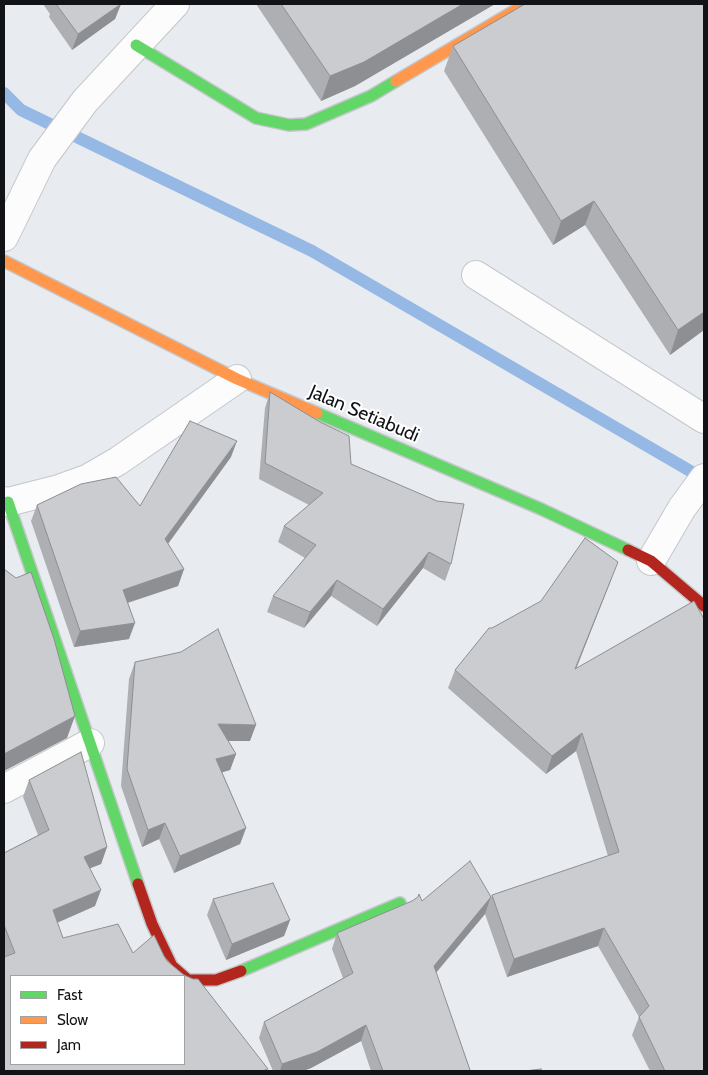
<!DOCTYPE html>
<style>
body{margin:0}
#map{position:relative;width:708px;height:1075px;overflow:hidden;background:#e8ebf0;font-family:Cabin,sans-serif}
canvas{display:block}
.frame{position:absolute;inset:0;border:5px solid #111316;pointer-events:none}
.legend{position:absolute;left:10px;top:975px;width:175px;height:90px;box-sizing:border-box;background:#fff;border:1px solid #a0a1a2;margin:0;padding:6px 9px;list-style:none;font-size:15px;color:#111316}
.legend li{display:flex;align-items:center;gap:10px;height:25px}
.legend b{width:25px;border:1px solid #a0a1a2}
</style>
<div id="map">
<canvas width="708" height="1075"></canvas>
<div class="frame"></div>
<ul class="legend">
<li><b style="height:6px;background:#63d668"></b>Fast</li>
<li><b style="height:6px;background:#ff974d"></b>Slow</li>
<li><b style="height:6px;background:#b3261e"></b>Jam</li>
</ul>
</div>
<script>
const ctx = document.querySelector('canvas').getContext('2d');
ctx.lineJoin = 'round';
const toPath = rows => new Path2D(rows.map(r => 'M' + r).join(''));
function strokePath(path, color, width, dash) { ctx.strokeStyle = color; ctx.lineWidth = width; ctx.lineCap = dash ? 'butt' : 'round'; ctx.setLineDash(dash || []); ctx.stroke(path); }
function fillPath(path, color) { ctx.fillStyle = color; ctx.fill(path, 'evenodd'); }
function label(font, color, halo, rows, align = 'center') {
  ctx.font = font + ' Cabin,sans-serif'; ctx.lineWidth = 4; ctx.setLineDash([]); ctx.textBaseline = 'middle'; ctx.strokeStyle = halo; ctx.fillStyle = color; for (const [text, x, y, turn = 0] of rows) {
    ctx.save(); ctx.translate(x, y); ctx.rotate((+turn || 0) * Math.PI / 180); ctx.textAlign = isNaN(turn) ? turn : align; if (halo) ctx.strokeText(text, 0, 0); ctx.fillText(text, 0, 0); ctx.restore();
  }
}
strokePath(toPath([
 [4,93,21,110,312,251,704,479]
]), '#95b9e4', 12);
const street = toPath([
 [4,237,42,159,85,101,175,4],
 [476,275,704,419],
 [4,501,8,502,59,489,87,479,118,461,237,379],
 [651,561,682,508,704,478],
 [4,789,90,743]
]);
const fast = toPath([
 [136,45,256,118,289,125,306,124,371,96,396,81],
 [317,413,541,509,628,550],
 [8,502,138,884],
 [241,971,400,903]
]);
const slow = toPath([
 [396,81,526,4],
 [4,261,237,379,317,413]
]);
const jam = toPath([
 [628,550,651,561,704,606],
 [138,884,152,924,172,966,188,980,216,980,241,971]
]);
strokePath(street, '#c4c7ca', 30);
strokePath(fast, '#c4c7ca', 14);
strokePath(slow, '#c4c7ca', 14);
strokePath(jam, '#c4c7ca', 14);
strokePath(street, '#fcfcfd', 28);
strokePath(fast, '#63d668', 11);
strokePath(slow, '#ff974d', 11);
strokePath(jam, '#b3261e', 11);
fillPath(toPath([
 [43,4,121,4,115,19,72,50,49,17,50,14],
 [256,4,495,4,355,86,321,101],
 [525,4,704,330,670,355,585,225,553,245,444,71,453,46],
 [270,392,351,464,451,564,445,581,423,568,377,626,331,596,304,628,267,612,273,596,305,558,278,542,284,526,309,505,259,479,265,408],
 [231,457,168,544,184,569,178,586,128,603,129,639,74,647,31,521,37,505,140,506],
 [611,580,576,668,704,1071,650,1071,632,1035,639,1017,598,946,507,977,485,914,492,895,608,856,576,751,546,774,448,688,455,670,492,628],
 [135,662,250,741,228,741,236,754,230,770,222,772,246,828,240,844,174,873,159,839,142,847,121,786,129,679],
 [29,780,107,847,101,864,90,868,95,906,57,923,63,938,133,953,164,956,268,1069,4,957,4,853,38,835,23,797],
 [491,897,485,914,436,973,470,1070,469,1071,371,1071,361,1041,311,1068,303,1071,273,1071,259,1038,264,1022,343,978,332,949,337,933,422,901],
 [213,899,290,920,284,936,226,960,207,915]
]), '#aeafb3');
fillPath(toPath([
 [121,4,115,19,72,50,78,34],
 [463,4,495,4,355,86,321,101,330,76],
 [594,201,585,225,553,245,561,221],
 [704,312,704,330,670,355,678,330],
 [237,441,231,457,159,556,165,539],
 [429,552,423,568,377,626,383,609],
 [618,562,611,580,569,687,575,669],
 [184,569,178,586,117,606,123,590],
 [337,580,331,596,304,628,310,612],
 [135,623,129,639,74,647,80,631],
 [75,716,67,738,4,771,4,754,5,753],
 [218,724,256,725,250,741,212,741],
 [582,733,576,751,546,774,552,756],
 [236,754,230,770,210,776,216,759],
 [165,823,159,839,142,847,148,830],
 [246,828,240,844,174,873,180,856],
 [107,847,101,864,78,873,84,857],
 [101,890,95,906,47,927,53,910],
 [491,897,485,914,428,982,434,966],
 [290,920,284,936,226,960,232,944],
 [604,928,598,946,507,977,514,959],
 [366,1025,361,1041,311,1068,303,1071,280,1071,282,1064]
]), '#8d8f92');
const building = toPath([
 [56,4,121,4,78,34,56,4],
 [281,4,463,4,364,62,330,76,281,4],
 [525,4,704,4,704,312,678,330,594,201,561,221,453,46,525,4],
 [270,392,320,422,349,436,351,464,437,501,464,504,451,564,429,552,383,609,337,580,310,612,273,596,316,545,284,526,323,493,265,463,270,392],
 [190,421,237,441,165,539,184,569,123,590,135,623,80,631,37,505,81,484,116,477,140,506,190,421],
 [585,538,618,562,575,669,694,601,704,619,704,1071,665,1071,639,1017,649,1006,604,928,514,959,492,895,619,852,582,733,552,756,455,670,489,628,492,628,541,601,585,538],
 [4,569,16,578,31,572,54,639,75,716,4,754,4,569],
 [218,629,256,725,218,724,236,754,216,759,246,828,180,856,165,823,148,830,127,769,135,662,181,652,218,629],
 [81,752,107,847,84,857,101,890,53,910,63,938,118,924,133,953,154,935,164,956,167,961,184,975,193,979,198,979,268,1069,262,1071,4,1071,4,957,15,953,4,925,4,853,49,830,29,780,81,752],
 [11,976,184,976,184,1064,11,1064,11,976],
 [470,861,491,897,434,966,470,1070,467,1071,383,1071,366,1025,317,1052,282,1064,264,1022,353,973,337,933,412,901,418,897,419,894,422,901,470,861],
 [273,883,290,920,232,944,213,899,273,883],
 [541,1069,541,1071,525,1071,541,1069]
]);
fillPath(building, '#caccd0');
strokePath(building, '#8d8f92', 1);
label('19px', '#111316', '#fff', [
 ["Jalan Setiabudi",364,414,23]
]);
</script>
